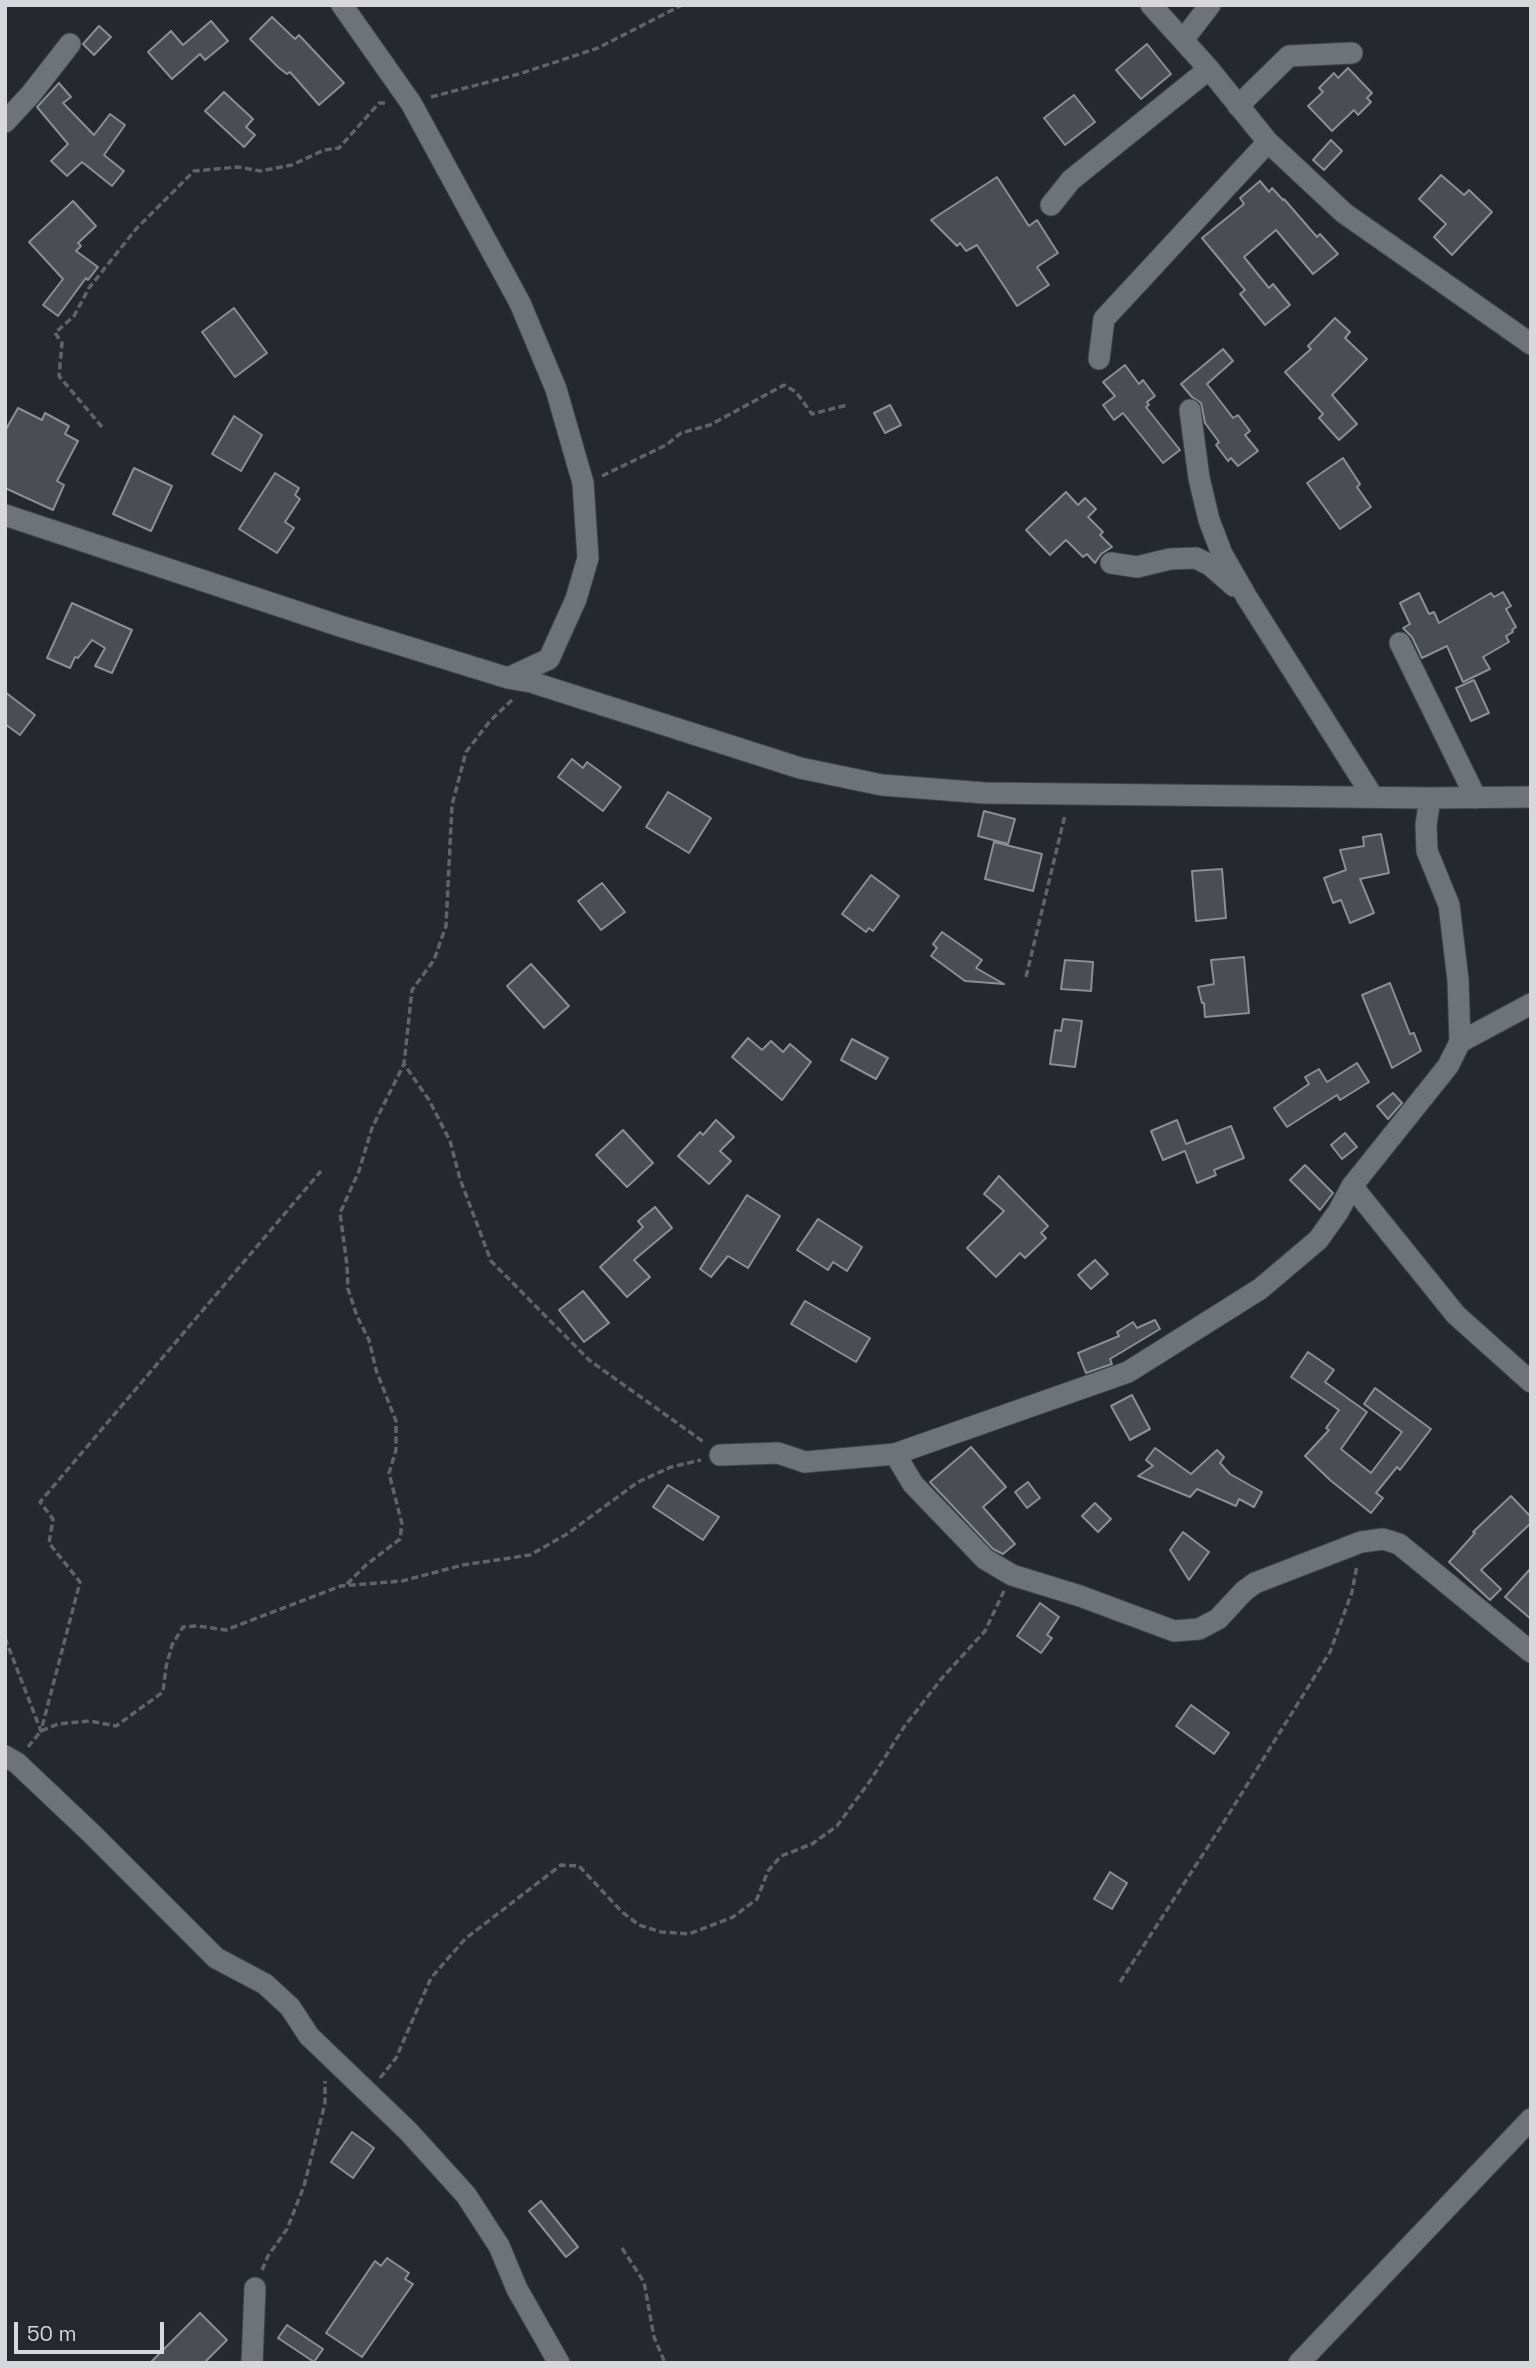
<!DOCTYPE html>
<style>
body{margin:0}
#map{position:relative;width:1536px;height:2368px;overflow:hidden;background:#25282e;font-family:"Space Grotesk",sans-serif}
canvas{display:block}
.frame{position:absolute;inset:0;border:7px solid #d6d8dc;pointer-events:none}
.scale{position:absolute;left:14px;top:2322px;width:150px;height:32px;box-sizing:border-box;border:4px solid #d6d8dc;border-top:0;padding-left:9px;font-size:21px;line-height:24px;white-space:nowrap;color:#d6d8dc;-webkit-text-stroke:5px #25282e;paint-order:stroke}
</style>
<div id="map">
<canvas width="1536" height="2368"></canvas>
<div class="frame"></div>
<div class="scale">50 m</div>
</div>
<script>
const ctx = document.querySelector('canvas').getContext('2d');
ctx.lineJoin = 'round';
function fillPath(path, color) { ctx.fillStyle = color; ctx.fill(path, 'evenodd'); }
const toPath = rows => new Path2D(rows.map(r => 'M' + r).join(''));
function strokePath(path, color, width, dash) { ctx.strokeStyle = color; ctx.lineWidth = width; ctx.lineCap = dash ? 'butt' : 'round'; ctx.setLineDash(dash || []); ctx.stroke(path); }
const building = toPath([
 [272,17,295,39,299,35,344,83,319,105,290,72,287,74,279,68,250,39,272,17],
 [211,21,228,41,205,60,200,54,172,79,148,52,171,31,183,45,211,21],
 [99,26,111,37,94,55,83,44,99,26],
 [1147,44,1171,74,1141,99,1116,70,1147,44],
 [1348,68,1372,93,1367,98,1371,102,1358,115,1354,110,1332,131,1308,106,1323,92,1319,88,1334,73,1338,78,1348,68],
 [59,83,71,97,63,103,94,135,110,114,125,125,104,155,124,171,112,186,82,162,67,176,51,161,68,144,37,107,59,83],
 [224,92,253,119,246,127,255,135,244,147,205,111,224,92],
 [1074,95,1095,122,1065,145,1044,118,1074,95],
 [1331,140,1342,151,1324,170,1313,160,1331,140],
 [1441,175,1464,195,1469,190,1492,212,1452,255,1434,237,1446,224,1419,199,1441,175],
 [997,177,1029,226,1037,220,1058,253,1037,267,1049,285,1017,306,977,245,966,251,960,243,957,246,931,220,997,177],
 [1260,181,1269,192,1272,188,1283,200,1284,199,1317,237,1320,234,1338,254,1313,274,1276,230,1244,257,1269,288,1273,284,1290,305,1265,325,1240,294,1245,290,1202,238,1244,204,1240,198,1260,181],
 [73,201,96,226,78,243,81,246,76,251,98,267,88,280,86,278,58,316,43,305,63,279,29,242,73,201],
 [234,308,267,353,235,377,202,332,234,308],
 [1335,318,1350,332,1345,338,1367,359,1332,395,1357,424,1339,440,1319,418,1323,414,1285,372,1311,349,1308,346,1335,318],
 [1223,349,1233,361,1207,384,1233,418,1238,415,1250,431,1245,435,1258,451,1238,466,1231,458,1228,461,1216,445,1219,442,1205,423,1201,403,1192,397,1181,384,1223,349],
 [1125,365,1139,384,1143,380,1155,396,1147,402,1149,405,1146,407,1180,450,1163,463,1123,413,1114,420,1103,405,1115,396,1103,382,1125,365],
 [890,405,901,425,885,433,874,413,890,405],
 [18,408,42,420,45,413,69,426,65,434,78,441,57,481,64,485,53,510,5,488,5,431,18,408],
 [234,416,262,435,241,471,212,454,234,416],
 [1343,458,1360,484,1357,487,1371,507,1340,529,1307,483,1343,458],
 [134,468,172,486,151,531,113,514,134,468],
 [275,473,299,488,295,495,300,499,285,522,294,528,277,553,239,529,275,473],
 [1066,492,1078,505,1085,498,1096,509,1088,517,1103,532,1100,535,1112,547,1101,554,1095,563,1087,554,1083,557,1066,540,1050,555,1026,530,1066,492],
 [1503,592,1511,606,1506,609,1516,627,1512,630,1513,632,1506,636,1509,642,1483,657,1490,669,1463,682,1447,646,1422,658,1412,637,1403,628,1410,624,1400,603,1419,593,1429,614,1434,612,1439,623,1491,593,1494,597,1503,592],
 [72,603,132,630,112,673,95,666,105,648,92,640,78,658,75,657,70,668,47,658,72,603],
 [1474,680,1489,713,1471,721,1456,688,1474,680],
 [5,692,35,715,20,735,5,724,5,692],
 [572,759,583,768,587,762,621,787,603,811,558,777,572,759],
 [668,792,711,818,689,853,646,827,668,792],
 [984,811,1015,819,1008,844,978,836,984,811],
 [1381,834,1389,873,1360,879,1374,913,1350,923,1341,900,1333,903,1324,878,1346,870,1340,850,1364,846,1363,837,1381,834],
 [994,842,1042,854,1033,891,985,879,994,842],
 [1222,869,1226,918,1196,921,1192,871,1222,869],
 [871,875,899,896,873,931,869,928,866,932,842,914,871,875],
 [602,883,625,912,601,930,578,901,602,883],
 [942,932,982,960,976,968,1004,984,965,981,931,956,937,948,933,944,942,932],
 [1244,957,1249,1013,1205,1017,1204,1003,1202,1003,1198,987,1214,984,1211,960,1244,957],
 [1065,960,1093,962,1091,991,1061,989,1065,960],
 [531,964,569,1006,544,1028,507,986,531,964],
 [1390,983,1410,1034,1414,1033,1421,1051,1392,1068,1362,995,1390,983],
 [1063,1019,1082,1021,1075,1067,1050,1064,1055,1030,1061,1031,1063,1019],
 [748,1038,762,1050,771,1041,783,1052,790,1044,811,1062,782,1100,732,1057,748,1038],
 [852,1039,888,1058,876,1079,841,1060,852,1039],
 [1357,1063,1369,1082,1340,1100,1337,1095,1287,1127,1274,1108,1309,1084,1305,1077,1319,1069,1327,1082,1357,1063],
 [1393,1093,1402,1103,1388,1119,1377,1106,1393,1093],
 [716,1120,734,1137,720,1151,731,1161,709,1184,678,1156,700,1132,703,1135,716,1120],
 [1177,1120,1186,1144,1231,1126,1244,1158,1214,1170,1216,1175,1197,1183,1185,1151,1163,1160,1151,1131,1177,1120],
 [623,1130,653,1163,627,1187,596,1155,623,1130],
 [1345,1133,1357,1147,1342,1159,1331,1145,1345,1133],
 [1305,1165,1333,1193,1320,1210,1290,1180,1305,1165],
 [999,1176,1048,1226,1041,1233,1046,1238,1025,1258,1020,1253,996,1277,967,1248,1004,1211,984,1194,999,1176],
 [747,1195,780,1216,748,1268,728,1256,711,1277,700,1269,747,1195],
 [655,1207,672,1228,634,1260,650,1277,627,1297,600,1267,643,1227,638,1221,655,1207],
 [818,1219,862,1247,847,1271,833,1262,828,1270,797,1250,818,1219],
 [1095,1260,1108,1274,1091,1289,1078,1275,1095,1260],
 [583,1291,609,1323,584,1342,559,1310,583,1291],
 [805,1301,870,1338,856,1362,791,1324,805,1301],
 [1155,1320,1160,1329,1110,1359,1112,1364,1086,1373,1078,1353,1119,1336,1117,1332,1133,1322,1137,1328,1155,1320],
 [1308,1352,1334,1370,1325,1382,1367,1412,1341,1449,1371,1473,1402,1432,1364,1404,1375,1388,1431,1429,1400,1470,1397,1467,1376,1493,1383,1498,1371,1513,1330,1480,1305,1456,1329,1430,1326,1428,1339,1410,1291,1377,1308,1352],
 [1132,1395,1150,1429,1130,1440,1111,1406,1132,1395],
 [971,1447,1006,1487,983,1507,1015,1544,1003,1554,993,1549,930,1482,971,1447],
 [1155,1448,1191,1474,1217,1450,1224,1457,1220,1463,1230,1474,1262,1492,1254,1507,1239,1499,1236,1506,1197,1489,1190,1497,1138,1476,1153,1466,1146,1460,1155,1448],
 [1028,1482,1040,1498,1027,1508,1015,1492,1028,1482],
 [668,1485,719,1517,703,1540,653,1507,668,1485],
 [1511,1496,1531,1517,1531,1523,1481,1570,1501,1589,1490,1600,1449,1562,1475,1533,1473,1532,1511,1496],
 [1095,1503,1111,1519,1098,1532,1082,1516,1095,1503],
 [1183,1532,1209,1552,1189,1580,1170,1550,1183,1532],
 [1531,1568,1531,1619,1505,1597,1531,1568],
 [1040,1603,1059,1617,1047,1635,1052,1638,1041,1653,1017,1636,1040,1603],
 [1191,1705,1229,1733,1214,1754,1176,1726,1191,1705],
 [1110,1872,1127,1883,1112,1909,1094,1899,1110,1872],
 [352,2132,374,2148,353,2178,331,2162,352,2132],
 [541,2201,578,2247,566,2257,529,2211,541,2201],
 [387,2258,409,2273,405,2279,413,2284,362,2357,326,2333,375,2261,381,2266,387,2258],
 [200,2313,227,2340,204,2363,150,2363,200,2313],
 [287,2325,323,2349,314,2362,278,2338,287,2325]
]);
fillPath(building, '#4a4d54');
strokePath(building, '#8b8e96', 2);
const minor = toPath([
 [342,5,411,103,520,303,556,389,583,483,588,558,576,599,549,659,508,678],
 [1151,5,1209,69,1268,142,1344,213,1531,344],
 [1183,40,1210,5],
 [1238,106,1289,56,1352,53],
 [5,122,31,94,70,44],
 [1051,205,1071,180,1209,69],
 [1099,359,1104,319,1268,142],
 [1190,410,1199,478,1209,520,1222,554,1246,596,1373,797],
 [5,515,340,626,508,678,531,682,800,768,882,785,985,793,1430,798,1531,797],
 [1111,563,1137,567,1170,559,1196,558,1210,565,1234,586],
 [1400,643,1476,798],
 [1460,1042,1531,1004],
 [1352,1186,1456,1315,1531,1382],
 [895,1454,1128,1372,1260,1289,1318,1240,1338,1212,1352,1186,1448,1066,1460,1042,1458,980,1449,905,1427,851,1426,825,1430,798],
 [720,1455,778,1453,805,1462,895,1454,913,1484,985,1559,1012,1575,1080,1596,1174,1631,1199,1629,1218,1619,1244,1591,1255,1583,1361,1542,1383,1539,1399,1544,1531,1652],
 [5,1756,17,1763,91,1833,216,1958,265,1984,290,2007,309,2036,408,2131,466,2195,499,2246,517,2289,559,2363],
 [252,2363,255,2288],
 [1299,2363,1531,2119]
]);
strokePath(minor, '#424449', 23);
strokePath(toPath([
 [431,97,519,74,598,48,682,5],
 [102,427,59,376,62,343,55,333,74,316,89,288,136,229,194,171,238,167,260,171,292,165,324,150,339,148,379,103,385,103],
 [602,476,666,445,681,433,710,425,784,385,796,392,812,414,847,405],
 [512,700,490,721,466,752,452,805,446,926,434,960,412,990,404,1064,429,1100,450,1141,460,1179,491,1261,589,1360,705,1443],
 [1026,977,1065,815],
 [347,1584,366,1565,400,1539,402,1524,389,1473,396,1450,396,1421,376,1370,369,1340,357,1316,348,1289,347,1265,340,1213,359,1171,372,1128,404,1064],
 [5,1638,41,1731,80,1582,49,1543,53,1519,40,1502,321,1171],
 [28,1747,41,1731,58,1724,90,1721,116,1726,163,1692,166,1667,172,1645,183,1627,197,1626,226,1630,341,1586,402,1581,463,1565,530,1555,567,1534,638,1482,671,1467,701,1460],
 [1120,1982,1222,1825,1330,1652,1352,1592,1357,1565],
 [380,2078,396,2058,431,1978,465,1939,561,1865,579,1866,622,1912,639,1925,661,1932,689,1934,733,1917,757,1899,768,1871,781,1856,812,1844,837,1826,870,1781,904,1727,942,1678,985,1631,1004,1591],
 [622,2248,644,2282,654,2337,665,2363],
 [262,2270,268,2256,287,2229,304,2186,325,2103,325,2081]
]), '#606368', 3.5, [7, 3.5]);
strokePath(minor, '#6e7279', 21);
</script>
